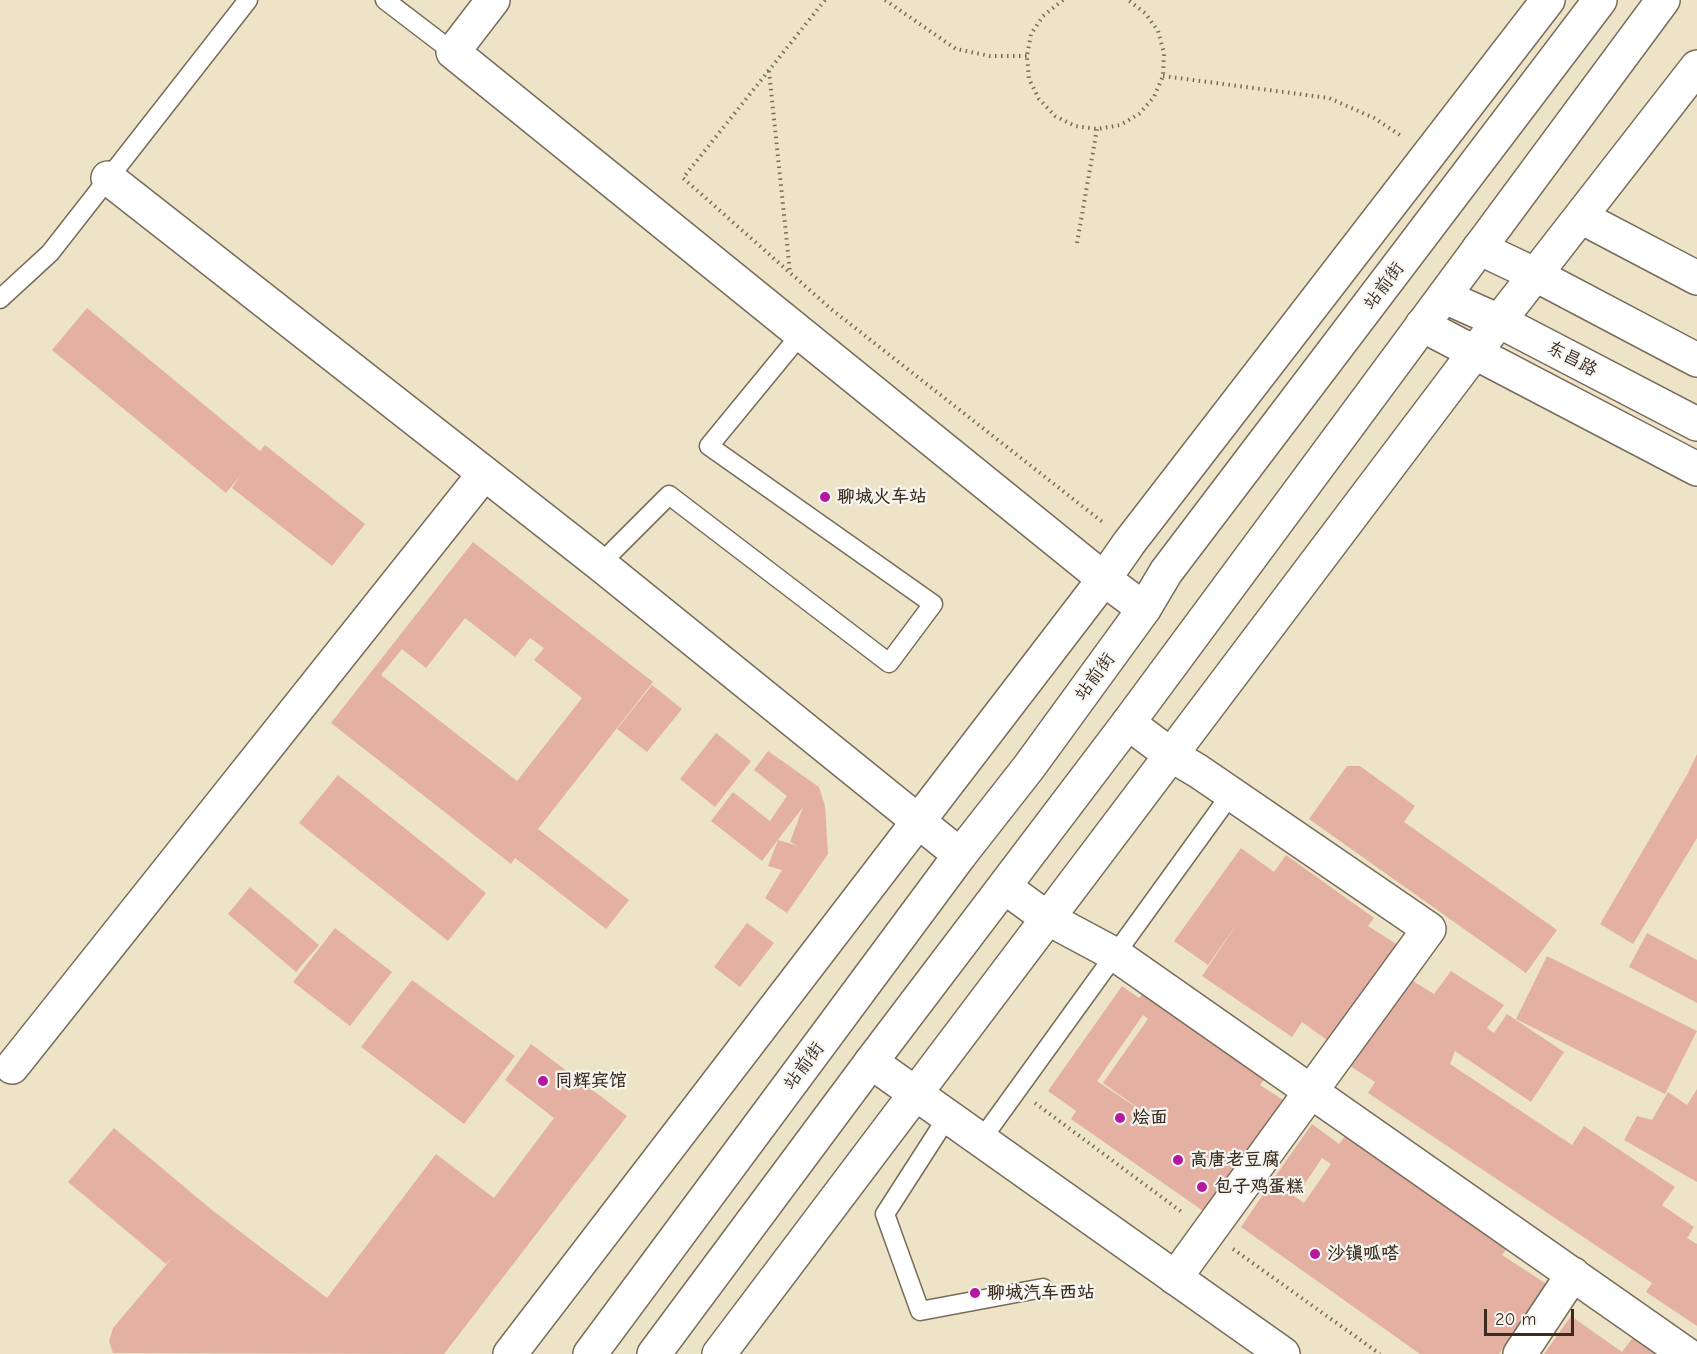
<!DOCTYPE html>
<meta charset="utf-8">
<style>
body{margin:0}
#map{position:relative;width:1697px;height:1354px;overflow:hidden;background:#ede4c8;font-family:"Comic Neue",sans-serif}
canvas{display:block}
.scale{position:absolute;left:1484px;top:1309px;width:90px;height:27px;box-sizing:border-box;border:3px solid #3b2a1e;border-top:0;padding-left:8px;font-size:18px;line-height:21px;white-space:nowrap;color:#3b2a1e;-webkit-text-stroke:4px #f6f6f2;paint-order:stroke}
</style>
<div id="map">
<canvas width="1697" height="1354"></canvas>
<div class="scale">20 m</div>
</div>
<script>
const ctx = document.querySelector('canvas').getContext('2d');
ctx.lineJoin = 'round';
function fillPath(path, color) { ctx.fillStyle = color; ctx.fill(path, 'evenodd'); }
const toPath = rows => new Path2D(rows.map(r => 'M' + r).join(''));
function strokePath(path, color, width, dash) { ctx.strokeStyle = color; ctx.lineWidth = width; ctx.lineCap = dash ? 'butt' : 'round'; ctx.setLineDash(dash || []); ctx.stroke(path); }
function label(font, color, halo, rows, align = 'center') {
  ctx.font = font + ' "Comic Neue","LXGW WenKai TC",sans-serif'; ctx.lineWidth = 4.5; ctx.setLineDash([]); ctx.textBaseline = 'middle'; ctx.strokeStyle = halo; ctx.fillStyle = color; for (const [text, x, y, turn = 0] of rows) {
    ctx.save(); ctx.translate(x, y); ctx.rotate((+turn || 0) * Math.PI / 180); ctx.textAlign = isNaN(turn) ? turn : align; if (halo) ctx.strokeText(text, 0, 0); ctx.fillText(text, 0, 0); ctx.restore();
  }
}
fillPath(toPath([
 [87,308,260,451,265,445,365,524,332,566,232,488,241,475,226,493,52,350],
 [473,542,653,682,538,829,629,900,606,929,515,858,511,864,331,723],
 [465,618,515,657,530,638,544,648,534,660,582,698,517,781,381,675,402,649,426,668],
 [652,685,682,709,647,752,617,729],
 [716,733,751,761,715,807,680,779],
 [768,751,819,787,825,806,828,854,787,913,765,898,782,870,768,866,778,840,798,846,790,842,803,807,780,837,762,861,711,821,733,792,770,821,787,796,754,770],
 [1697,754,1697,838,1633,944,1600,924,1687,775],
 [1347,766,1360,766,1415,806,1404,822,1557,930,1526,973,1309,819],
 [338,775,486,893,448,941,299,823],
 [1241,848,1274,872,1286,855,1374,918,1368,926,1398,945,1331,1043,1302,1022,1292,1037,1202,976,1239,921,1208,965,1174,941],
 [250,887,319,945,296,972,228,914],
 [747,923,774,943,740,987,714,967],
 [335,928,392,972,350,1026,293,982],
 [1647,933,1697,960,1697,1003,1629,967],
 [1547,956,1697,1031,1665,1094,1516,1019],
 [1451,971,1504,1005,1487,1028,1494,1033,1507,1014,1564,1052,1531,1102,1455,1051,1450,1064,1572,1145,1584,1126,1675,1187,1662,1205,1694,1227,1687,1238,1697,1244,1697,1326,1646,1292,1652,1283,1368,1093,1375,1082,1347,1064,1405,976,1434,994],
 [412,980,515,1056,464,1124,361,1047],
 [1122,986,1139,998,1144,992,1267,1076,1260,1085,1288,1103,1209,1215,1071,1119,1076,1111,1048,1091],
 [1143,1015,1148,1019,1103,1083,1155,1120,1097,1081],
 [531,1044,627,1116,444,1354,113,1353,109,1341,113,1328,173,1257,166,1264,68,1182,114,1128,212,1210,327,1298,436,1154,494,1198,554,1118,505,1080],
 [1697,1089,1697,1182,1624,1140,1637,1116,1652,1120,1668,1092,1687,1105],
 [1312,1124,1339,1144,1351,1128,1513,1241,1502,1255,1548,1285,1499,1354,1420,1354,1241,1227,1272,1181,1304,1203,1331,1164,1322,1158,1298,1194,1274,1178],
 [1571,1316,1622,1352,1634,1336,1659,1354,1544,1354]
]), '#e3b0a2');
const service = toPath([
 [385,0,453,52],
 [0,299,50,253,248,0],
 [600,564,669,495,889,663,933,604,709,446,801,334],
 [948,1116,885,1214,920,1311,1043,1288],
 [981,1140,1231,794]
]);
const minor = toPath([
 [493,0,453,52,1104,579,1144,609],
 [108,178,600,564,960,855],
 [1128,723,1171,755,1198,771,1429,929,1175,1278],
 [1006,888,1047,918,1116,955,1686,1354],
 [12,1067,484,474],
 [510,1354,1104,579,1129,543,1548,0],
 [719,1354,1475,352,1697,67],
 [1520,1354,1573,1274]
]);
const tertiary = toPath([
 [1581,217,1697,278],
 [1422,325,1697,469],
 [871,1062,1283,1354]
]);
const secondary = toPath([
 [590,1354,960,855,1029,767,1144,609,1166,572,1600,0],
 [654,1354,871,1062,1128,723,1663,0]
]);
const primary = toPath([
 [1479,248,1536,275,1697,360],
 [1445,297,1499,321,1697,424]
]);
strokePath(service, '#796b5a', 21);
strokePath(minor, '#796b5a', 36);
strokePath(tertiary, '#796b5a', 36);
strokePath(secondary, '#796b5a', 36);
strokePath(primary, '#796b5a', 36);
strokePath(toPath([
 [825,0,683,178,831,309,1105,524],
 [885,0,956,49,990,56,1027,56],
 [1063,0,1043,16,1031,34,1027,56,1029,79,1039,99,1055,116,1075,126,1097,129,1120,125,1139,114,1154,97,1163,76,1164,53,1158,31,1145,13,1128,0],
 [769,71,790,272],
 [1163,76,1329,98,1374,118,1403,137],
 [1077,243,1097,129],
 [1035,1103,1183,1213],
 [1233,1249,1380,1354]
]), '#796b5a', 4, [1.5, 4.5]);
strokePath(service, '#fff', 18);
strokePath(minor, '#fff', 33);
strokePath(tertiary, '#fff', 33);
strokePath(secondary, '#fff', 33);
strokePath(primary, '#fff', 33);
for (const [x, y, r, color] of [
 [825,497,6,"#b5179e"],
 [543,1081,6,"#b5179e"],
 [1120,1118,6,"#b5179e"],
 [1178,1160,6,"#b5179e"],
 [1202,1187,6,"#b5179e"],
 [1315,1254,6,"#b5179e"],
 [975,1293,6,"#b5179e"]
]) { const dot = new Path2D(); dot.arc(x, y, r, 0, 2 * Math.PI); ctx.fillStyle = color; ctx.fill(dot); strokePath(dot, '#f6f6f2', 2); }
label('18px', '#3b2a1e', '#f6f6f2', [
 ["站前街",1384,286,-53],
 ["东昌路",1572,359,28],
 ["站前街",1095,677,-54],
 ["站前街",804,1066,-53]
]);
label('bold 18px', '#3b2a1e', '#f6f6f2', [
 ["聊城火车站",837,497],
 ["同辉宾馆",555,1081],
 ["烩面",1132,1118],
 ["高唐老豆腐",1190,1160],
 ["包子鸡蛋糕",1214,1187],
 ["沙镇呱嗒",1327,1254],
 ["聊城汽车西站",987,1293]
], 'left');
</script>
